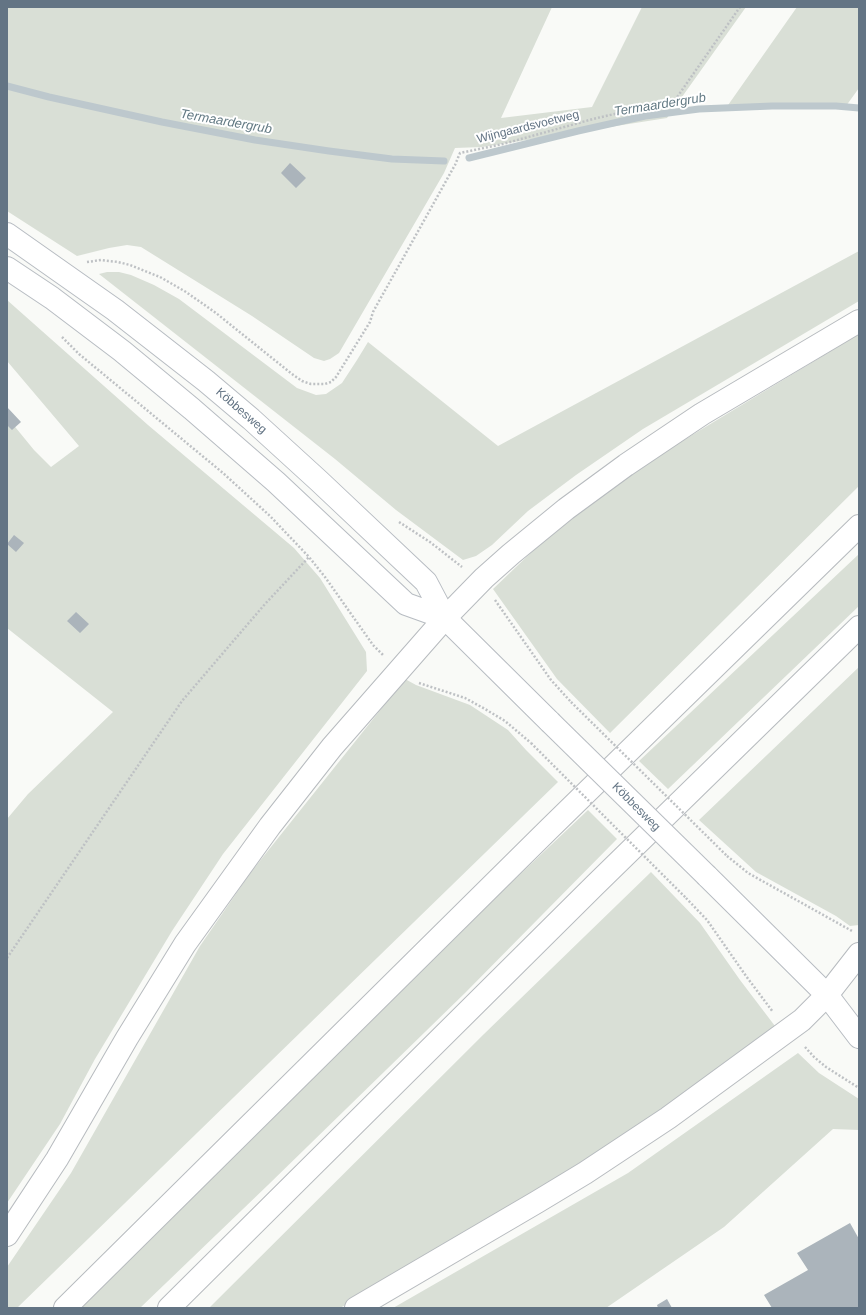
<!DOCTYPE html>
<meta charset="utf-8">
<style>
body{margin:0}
#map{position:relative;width:866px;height:1315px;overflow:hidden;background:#f9faf7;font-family:Arial,sans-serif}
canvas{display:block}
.frame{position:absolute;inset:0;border:8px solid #637484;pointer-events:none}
</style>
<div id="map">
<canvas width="866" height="1315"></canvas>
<div class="frame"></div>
</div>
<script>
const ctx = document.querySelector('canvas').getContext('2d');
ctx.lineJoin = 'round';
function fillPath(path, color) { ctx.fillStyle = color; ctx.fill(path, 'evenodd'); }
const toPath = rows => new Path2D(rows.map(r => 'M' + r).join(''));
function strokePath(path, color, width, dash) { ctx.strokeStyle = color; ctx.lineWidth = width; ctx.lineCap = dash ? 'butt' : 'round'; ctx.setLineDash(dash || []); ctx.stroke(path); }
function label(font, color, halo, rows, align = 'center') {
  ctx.font = font + ' Arial,sans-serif'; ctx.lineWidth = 4; ctx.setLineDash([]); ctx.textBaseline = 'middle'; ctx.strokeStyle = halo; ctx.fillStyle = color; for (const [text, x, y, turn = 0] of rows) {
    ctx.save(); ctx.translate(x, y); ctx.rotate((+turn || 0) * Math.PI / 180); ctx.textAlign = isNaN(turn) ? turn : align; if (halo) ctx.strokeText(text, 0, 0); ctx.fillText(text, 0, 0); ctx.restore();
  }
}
fillPath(toPath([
 [7,7,552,7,501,118,592,107,642,7,746,7,667,118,482,147,455,148,444,173,339,353,330,359,324,361,314,358,252,316,141,247,127,245,109,248,77,256,7,211],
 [797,7,859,7,859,88,846,106,785,103,753,104,726,108],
 [859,251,859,301,643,429,576,475,528,511,492,545,476,556,463,560,396,510,335,459,99,274,107,272,119,272,131,275,154,285,179,299,297,388,316,395,326,394,342,383,357,360,368,342,498,446],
 [7,300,148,425,294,548,320,578,366,652,367,671,223,854,172,931,95,1059,60,1124,7,1203,7,819,28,794,113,712,7,628,7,417,34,450,51,467,79,446,7,361],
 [859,334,859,486,610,733,557,679,493,589,562,523,636,469],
 [859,554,859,606,668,789,639,761],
 [859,667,859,925,850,926,836,916,756,872,699,820],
 [405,679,416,685,470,705,508,730,526,750,558,782,17,1308,7,1308,7,1267,71,1173,200,946,251,872],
 [588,810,617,839,465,993,268,1185,140,1308,75,1308,418,971],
 [651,872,700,923,740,980,778,1030,532,1198,340,1308,209,1308,484,1034],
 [798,1053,819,1073,859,1099,859,1130,833,1129,724,1227,606,1308,393,1308,628,1173]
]), '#d9dfd6');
strokePath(toPath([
 [7,86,49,97,162,122,255,140,329,151,392,159,444,161],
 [469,158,578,131,645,116,699,109,772,106,836,106,859,108]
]), '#bdc8cd', 7);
fillPath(toPath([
 [290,163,306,178,296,188,281,173],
 [7,407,21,422,12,430,7,425],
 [14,535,24,543,16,552,7,544],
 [76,612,89,624,80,633,67,621],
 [850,1223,859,1239,859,1308,772,1308,764,1295,808,1270,797,1253],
 [667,1299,672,1308,658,1308,657,1305]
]), '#abb4bb');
const secondary = toPath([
 [7,234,115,310,206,381,251,419,319,481,426,582,445,618,550,722],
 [7,268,52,298,122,351,192,409,276,482,406,604,445,618],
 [707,876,827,995,859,1037]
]);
const highway = toPath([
 [7,1235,57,1159,127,1038,185,944,270,826,332,747,445,618,484,578,511,554,566,509,626,465,702,414,859,321],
 [65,1308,549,829,859,526],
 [169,1308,595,885,859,627],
 [356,1308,537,1202,585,1173,668,1118,802,1020,827,995,859,954]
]);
strokePath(secondary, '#b7bcc2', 24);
strokePath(highway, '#b7bbbf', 24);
strokePath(toPath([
 [87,262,101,260,118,262,130,265,160,277,186,292,216,313,292,374,302,381,311,384,325,384,331,382,336,377,370,322,373,312,455,165,460,153,503,144,593,119,640,108,673,103,740,7],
 [62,337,79,354,223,473,270,516,309,557,325,577,373,645,383,655],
 [399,522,430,542,462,567],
 [495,600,551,680,571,702],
 [419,683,465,698,485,709,505,721,531,743],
 [727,856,748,873,852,931],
 [686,898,707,920,746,976,773,1012],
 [7,958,182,701,265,604,309,557],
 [805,1047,814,1057,826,1067,859,1088]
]), '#bec1c4', 2.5, [2, 2]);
strokePath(secondary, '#fff', 22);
strokePath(highway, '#fff', 22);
const secondaryBridge = toPath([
 [550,722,707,876]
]);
strokePath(secondaryBridge, '#b7bcc2', 24, []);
strokePath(toPath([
 [571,702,727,856],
 [531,743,686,898]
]), '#bec1c4', 2.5, [2, 2]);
strokePath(secondaryBridge, '#fff', 22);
label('12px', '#637484', '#fff', [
 ["Wijngaardsvoetweg",528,127,-14],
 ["Köbbesweg",241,411,41],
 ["Köbbesweg",636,807,45]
]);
label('italic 13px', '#637a84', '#fff', [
 ["Termaardergrub",660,105,-9],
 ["Termaardergrub",226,122,10]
]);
</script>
